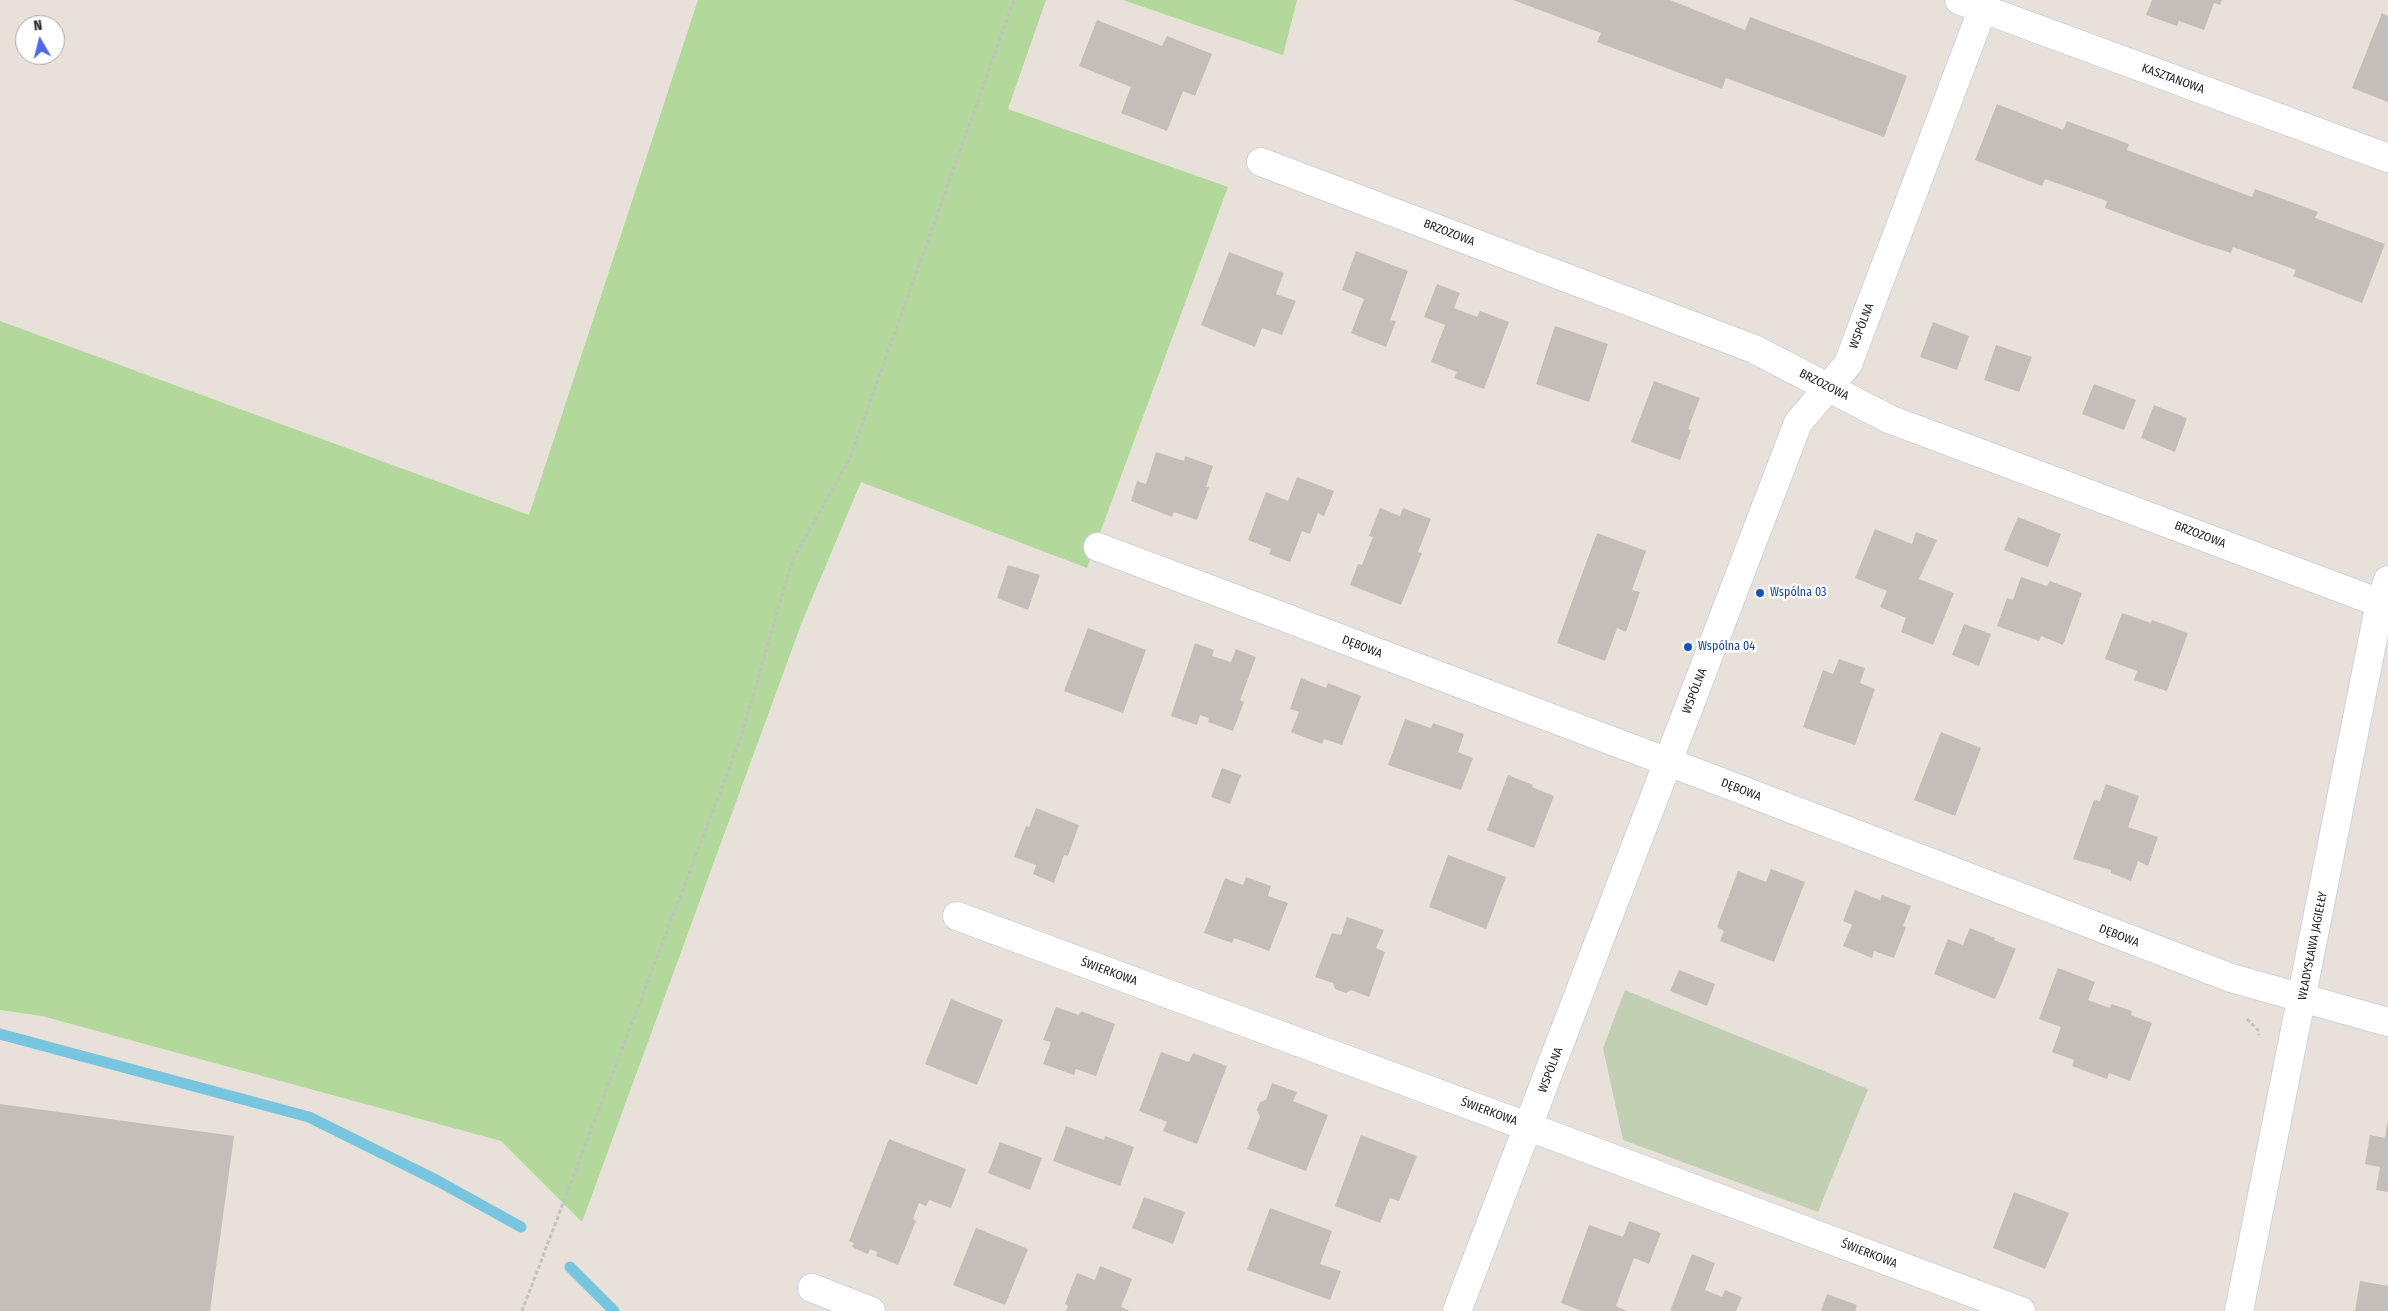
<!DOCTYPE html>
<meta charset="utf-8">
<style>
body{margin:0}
#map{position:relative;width:2388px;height:1311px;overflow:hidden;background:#e8e1d9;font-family:"Fira Sans Condensed",sans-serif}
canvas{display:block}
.north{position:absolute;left:15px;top:15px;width:50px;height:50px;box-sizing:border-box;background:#fff;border:1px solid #a8a8a8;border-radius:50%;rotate:352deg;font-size:14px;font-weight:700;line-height:20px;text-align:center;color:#262626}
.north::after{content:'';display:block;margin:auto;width:18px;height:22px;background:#4b6ae3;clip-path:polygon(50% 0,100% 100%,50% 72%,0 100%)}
</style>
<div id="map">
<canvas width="2388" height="1311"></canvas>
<div class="north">N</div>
</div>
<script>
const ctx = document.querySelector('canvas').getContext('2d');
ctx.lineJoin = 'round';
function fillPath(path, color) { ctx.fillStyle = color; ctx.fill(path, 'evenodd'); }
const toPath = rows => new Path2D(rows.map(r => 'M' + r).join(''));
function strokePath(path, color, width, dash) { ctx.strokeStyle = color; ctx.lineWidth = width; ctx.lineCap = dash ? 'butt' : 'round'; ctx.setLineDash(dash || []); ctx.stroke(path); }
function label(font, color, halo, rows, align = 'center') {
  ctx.font = font + ' "Fira Sans Condensed",sans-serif'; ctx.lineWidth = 5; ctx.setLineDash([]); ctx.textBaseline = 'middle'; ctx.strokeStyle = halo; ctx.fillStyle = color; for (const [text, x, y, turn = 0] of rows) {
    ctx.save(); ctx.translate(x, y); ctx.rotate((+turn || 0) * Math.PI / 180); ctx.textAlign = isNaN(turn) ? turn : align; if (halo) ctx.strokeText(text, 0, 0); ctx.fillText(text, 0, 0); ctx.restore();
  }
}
fillPath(toPath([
 [698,0,1046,0,1008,109,1228,187,1087,568,861,482,802,622,582,1222,501,1141,42,1016,0,1010,0,321,529,515],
 [1123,0,1297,0,1283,55]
]), '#b2d89c');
fillPath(toPath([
 [1625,990,1868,1089,1818,1212,1623,1140,1603,1048]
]), '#c1cfb3');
strokePath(toPath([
 [0,1034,309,1117,438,1181,521,1227],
 [570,1267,614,1311]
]), '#77c5df', 11);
fillPath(toPath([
 [1513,0,1670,0,1745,30,1750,17,1907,76,1884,137,1726,78,1722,89,1597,42,1601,33],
 [2152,0,2222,0,2220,5,2214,3,2204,30,2179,21,2177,26,2146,15],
 [2382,13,2388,16,2388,102,2352,88],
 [1097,20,1162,46,1167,36,1212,54,1195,96,1183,91,1167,131,1121,113,1131,87,1079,66],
 [1997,104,2063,130,2067,121,2129,144,2127,150,2252,197,2255,189,2286,200,2318,212,2315,218,2385,244,2362,303,2293,276,2296,270,2233,247,2231,253,2199,243,2105,208,2107,201,2045,179,2042,186,1975,160],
 [1356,251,1408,271,1390,320,1396,321,1386,347,1351,333,1364,299,1342,290],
 [1229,252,1284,273,1276,294,1296,301,1282,335,1262,328,1255,347,1201,325],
 [1437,284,1460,293,1454,308,1477,317,1480,311,1509,322,1484,389,1454,378,1457,372,1431,362,1445,325,1424,317],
 [1933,322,1969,336,1957,370,1920,357],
 [1555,326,1608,344,1589,402,1536,384],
 [1996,345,2032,357,2019,392,1984,380],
 [1654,381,1700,398,1688,429,1691,430,1680,460,1631,442],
 [2094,384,2136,400,2124,430,2082,414],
 [2154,405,2187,418,2175,452,2141,438],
 [1156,452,1184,461,1185,456,1213,466,1206,487,1209,487,1197,520,1174,512,1172,517,1131,501,1137,481,1146,484],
 [1297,477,1334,491,1324,516,1318,513,1310,534,1302,531,1290,562,1269,554,1271,549,1248,540,1266,492,1288,501],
 [1380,508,1400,516,1403,508,1431,519,1418,552,1422,553,1401,605,1350,585,1358,564,1362,565,1373,537,1369,536],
 [2018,517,2061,534,2048,567,2004,550],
 [1875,529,1912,544,1916,532,1937,540,1919,579,1954,593,1933,645,1901,632,1906,618,1880,607,1887,591,1855,578],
 [1597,533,1646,551,1632,590,1640,592,1626,632,1617,628,1605,661,1557,643],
 [1008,565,1040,575,1028,610,997,598],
 [2021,577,2047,586,2050,581,2082,593,2063,645,2041,636,2039,641,1997,626,2007,598,2013,600],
 [2122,613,2151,623,2152,620,2188,633,2167,691,2134,680,2137,671,2105,659],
 [1964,624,1991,634,1979,666,1952,655],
 [1088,628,1146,650,1123,713,1064,691],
 [1195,643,1214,650,1212,656,1231,662,1236,649,1256,657,1240,700,1244,702,1233,731,1208,722,1209,718,1200,715,1197,725,1171,716],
 [1839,659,1865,668,1860,683,1875,689,1855,745,1803,727,1823,670,1833,674],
 [1301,678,1326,688,1328,683,1361,696,1342,745,1324,739,1322,744,1291,732,1299,712,1290,709],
 [1405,719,1431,728,1433,723,1464,734,1458,752,1473,758,1461,790,1388,765],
 [1941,732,1981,748,1955,816,1914,800],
 [1222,768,1241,775,1230,804,1211,797],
 [1508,775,1533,785,1532,787,1554,796,1534,848,1487,830],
 [2106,784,2139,796,2128,827,2158,837,2148,866,2138,861,2131,881,2111,873,2111,870,2073,859,2094,800,2100,801],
 [1036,808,1079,825,1068,856,1064,855,1054,883,1033,874,1036,865,1014,857,1026,826,1029,827],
 [1448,855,1506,877,1486,929,1429,907],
 [1771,869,1805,882,1774,962,1720,941,1724,931,1717,927,1738,871,1766,882],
 [1246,877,1271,886,1268,896,1288,903,1269,951,1234,938,1232,943,1204,933,1225,878,1243,885],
 [1855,890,1880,900,1882,895,1911,906,1903,926,1906,927,1894,958,1874,951,1872,958,1843,946,1852,925,1843,921],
 [1347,917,1384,930,1376,948,1385,952,1369,997,1351,990,1346,993,1335,989,1333,983,1315,977,1332,933,1341,935],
 [1970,928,1995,938,1994,940,2016,949,1995,999,1934,974,1948,939,1963,945],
 [2058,968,2095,982,2088,1000,2110,1008,2111,1004,2132,1011,2131,1015,2152,1023,2130,1081,2109,1073,2107,1079,2072,1066,2074,1060,2052,1052,2061,1027,2039,1019],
 [1679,970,1715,984,1707,1006,1670,991],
 [951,999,1003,1020,977,1085,925,1064],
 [1056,1007,1079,1015,1081,1011,1115,1024,1096,1076,1076,1069,1074,1075,1043,1064,1051,1042,1043,1040],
 [1161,1052,1189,1062,1193,1053,1227,1066,1197,1144,1163,1131,1167,1122,1139,1111],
 [1272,1083,1297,1092,1293,1101,1328,1115,1306,1171,1247,1149,1260,1117,1257,1110,1260,1102,1266,1100],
 [0,1104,234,1136,210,1311,0,1311],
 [2387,1123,2388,1124,2388,1192,2376,1190,2380,1167,2365,1164,2370,1135,2385,1138],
 [1066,1126,1104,1140,1105,1136,1134,1147,1120,1186,1053,1161],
 [1361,1135,1417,1156,1399,1201,1390,1198,1380,1223,1335,1206],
 [889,1139,966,1169,951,1208,929,1200,926,1206,919,1203,913,1219,916,1221,898,1265,876,1256,877,1252,870,1249,868,1254,852,1247,854,1243,849,1241],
 [1000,1142,1042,1158,1030,1190,988,1173],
 [2014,1192,2069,1213,2045,1269,1993,1248],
 [1144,1197,1185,1212,1173,1244,1132,1228],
 [1270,1208,1332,1231,1320,1264,1341,1271,1330,1300,1247,1270],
 [1629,1221,1661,1233,1649,1264,1634,1258,1616,1306,1627,1311,1582,1311,1561,1303,1589,1225,1623,1237],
 [976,1228,1028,1249,1005,1305,953,1285],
 [1692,1254,1715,1263,1705,1290,1722,1297,1725,1290,1742,1297,1736,1311,1670,1311],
 [1100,1266,1132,1279,1121,1307,1130,1311,1066,1311,1068,1306,1065,1304,1077,1273,1095,1280],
 [2360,1281,2388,1286,2388,1311,2355,1311],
 [1827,1294,1857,1305,1855,1311,1821,1311]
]), '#c3beb9');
const minor = toPath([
 [1959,0,2388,158],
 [1261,162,1754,349,1889,419,2380,603,2388,604],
 [1098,547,1729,785,2231,978,2388,1022],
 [957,916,1529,1127,2021,1311],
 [812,1288,871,1311],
 [1457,1311,1798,423,1848,364,1986,0],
 [2239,1311,2380,603,2388,580]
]);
strokePath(minor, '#cfd2de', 30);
strokePath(toPath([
 [2247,1019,2258,1030,2259,1035],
 [522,1311,741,737,792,561,850,458,1014,0]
]), '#c2c2c2', 3, [4, 2.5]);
strokePath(minor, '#fff', 28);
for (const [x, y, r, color] of [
 [1760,593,5,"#1a4fb4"],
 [1688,647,5,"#1a4fb4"]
]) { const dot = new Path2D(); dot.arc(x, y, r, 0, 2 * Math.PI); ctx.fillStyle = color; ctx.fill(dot); strokePath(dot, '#fff', 2); }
label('12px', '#262626', '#fff', [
 ["KASZTANOWA",2173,79,20],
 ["BRZOZOWA",1449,233,21],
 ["WSPÓLNA",1862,326,-69],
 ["BRZOZOWA",1824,385,27],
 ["BRZOZOWA",2200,535,21],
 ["DĘBOWA",1362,647,21],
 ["WSPÓLNA",1695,691,-69],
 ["DĘBOWA",1741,790,21],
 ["DĘBOWA",2119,936,21],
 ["WŁADYSŁAWA JAGIEŁŁY",2313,946,-79],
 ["ŚWIERKOWA",1109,972,20],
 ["WSPÓLNA",1551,1070,-69],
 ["ŚWIERKOWA",1489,1112,20],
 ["ŚWIERKOWA",1869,1254,21]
]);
label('12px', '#164399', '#fff', [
 ["Wspólna 03",1770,593],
 ["Wspólna 04",1698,647]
], 'left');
</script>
